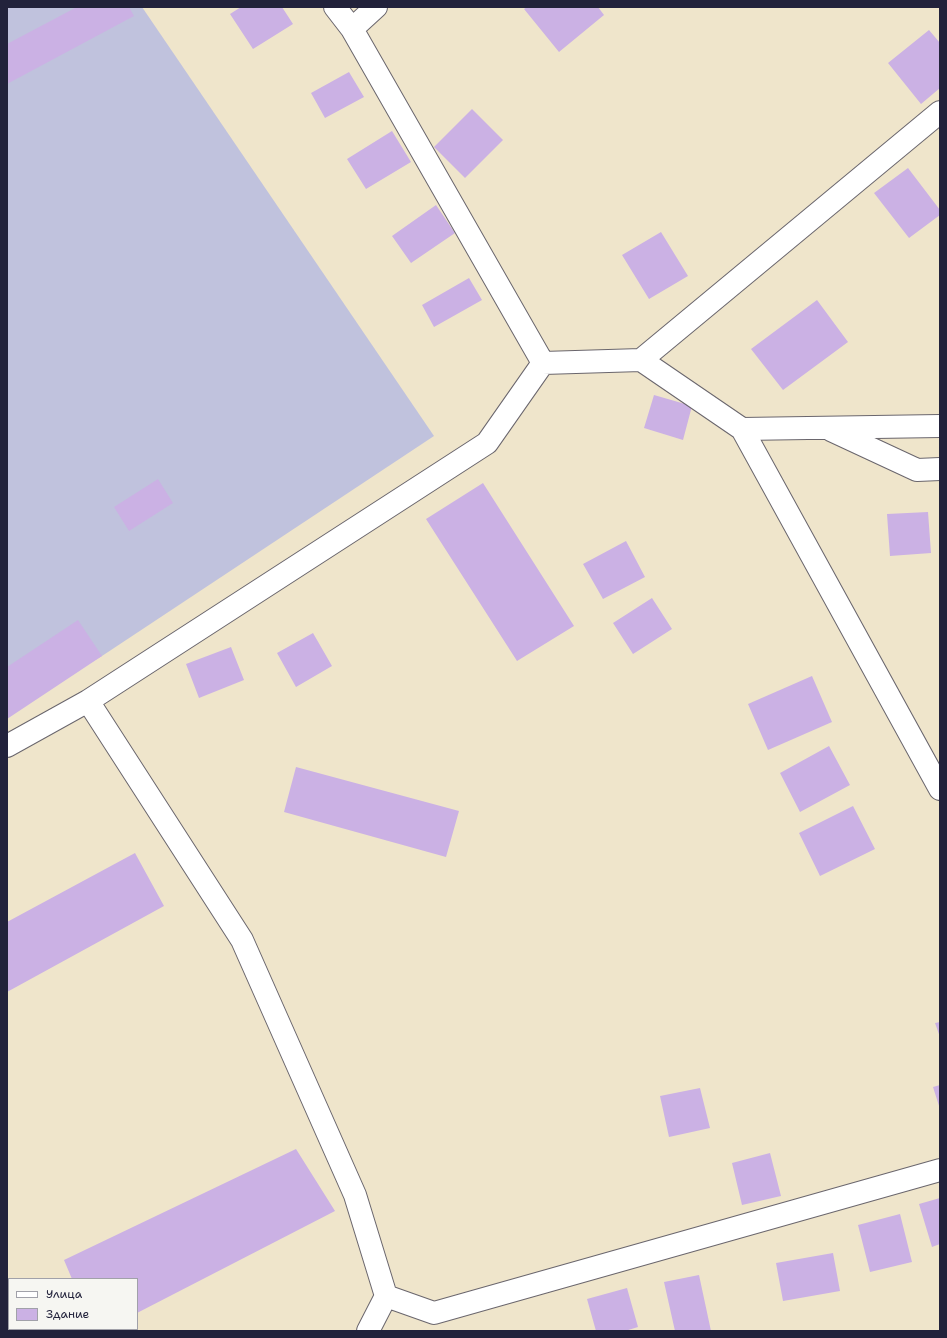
<!DOCTYPE html>
<meta charset="utf-8">
<style>
body{margin:0}
#map{position:relative;width:947px;height:1338px;overflow:hidden;background:#efe5cb;font-family:"Shantell Sans",sans-serif}
canvas{display:block}
.frame{position:absolute;inset:0;border:8px solid #22223b;pointer-events:none}
.legend{position:absolute;left:8px;top:1278px;width:130px;height:52px;box-sizing:border-box;background:#f6f6f2;border:1px solid #a1a1a9;margin:0;padding:5px 7px;list-style:none;font-size:12px;color:#22223b}
.legend li{display:flex;align-items:center;gap:8px;height:20px}
.legend b{width:20px;border:1px solid #a1a1a9}
</style>
<div id="map">
<canvas width="947" height="1338"></canvas>
<div class="frame"></div>
<ul class="legend">
<li><b style="height:5px;background:#fff"></b>Улица</li>
<li><b style="height:11px;background:#cbb1e4"></b>Здание</li>
</ul>
</div>
<script>
const ctx = document.querySelector('canvas').getContext('2d');
ctx.lineJoin = 'round';
function fillPath(path, color) { ctx.fillStyle = color; ctx.fill(path, 'evenodd'); }
const toPath = rows => new Path2D(rows.map(r => 'M' + r).join(''));
function strokePath(path, color, width, dash) { ctx.strokeStyle = color; ctx.lineWidth = width; ctx.lineCap = dash ? 'butt' : 'round'; ctx.setLineDash(dash || []); ctx.stroke(path); }
fillPath(toPath([
 [10,7,142,7,434,436,102,656,7,713,7,9]
]), '#c0c2dd');
fillPath(toPath([
 [77,7,129,7,134,16,7,84,7,44],
 [241,7,282,7,293,24,253,49,230,14],
 [527,7,598,7,604,15,559,52,524,9],
 [929,30,940,43,940,88,921,104,888,63],
 [349,72,364,97,325,118,311,93],
 [472,109,503,140,465,178,434,147],
 [392,131,411,162,366,189,347,159],
 [908,168,940,210,940,215,909,238,874,193],
 [436,205,455,233,411,263,392,236],
 [661,232,688,276,649,299,622,255],
 [469,278,482,300,434,327,422,305],
 [817,300,848,342,783,390,751,349],
 [654,395,692,406,683,440,644,428],
 [158,479,173,503,129,531,114,507],
 [483,483,574,626,517,661,426,519],
 [928,512,931,553,890,556,887,514],
 [626,541,645,577,603,599,583,564],
 [652,598,672,629,633,654,613,623],
 [78,620,102,656,7,719,7,667],
 [313,633,332,666,296,687,277,653],
 [231,647,244,680,199,698,186,664],
 [812,676,832,722,768,750,748,704],
 [829,746,850,785,800,812,780,773],
 [296,767,459,811,446,857,284,812],
 [853,806,875,849,820,876,799,833],
 [135,853,164,906,7,992,7,922],
 [940,1022,940,1037,935,1023],
 [940,1085,940,1109,933,1087],
 [700,1088,710,1128,669,1137,660,1096],
 [296,1149,335,1211,137,1313,137,1279,72,1279,64,1260],
 [770,1153,781,1196,742,1205,732,1163],
 [940,1198,940,1244,932,1247,919,1204],
 [900,1214,912,1262,870,1272,858,1225],
 [833,1253,840,1291,783,1301,776,1263],
 [699,1275,711,1331,675,1331,664,1282],
 [627,1288,638,1327,625,1331,596,1331,587,1299],
 [95,1329,106,1329,102,1331,96,1331]
]), '#cbb1e4');
const minor = toPath([
 [335,7,352,29,543,363],
 [352,29,376,7],
 [641,360,940,112],
 [742,429,940,426],
 [831,430,917,470,940,469],
 [88,701,242,940,355,1195,386,1296,434,1313,940,1170],
 [7,746,88,701,487,443,543,363,641,360,742,429,940,789],
 [368,1331,386,1296]
]);
strokePath(minor, '#6a666d', 24);
strokePath(minor, '#fff', 22);
</script>
